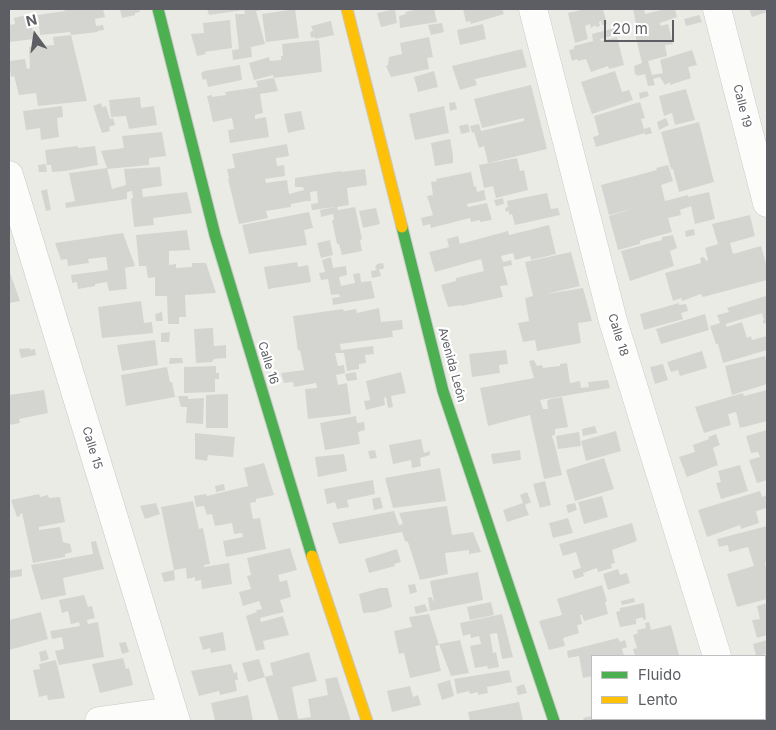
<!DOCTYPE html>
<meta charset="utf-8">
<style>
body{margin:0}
#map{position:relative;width:776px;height:730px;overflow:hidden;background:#ebebe6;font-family:Inter,sans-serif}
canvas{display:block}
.frame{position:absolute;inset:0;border:10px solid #5c5e63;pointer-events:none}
.legend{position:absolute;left:591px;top:655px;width:175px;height:65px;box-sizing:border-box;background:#fff;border:1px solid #bebfc1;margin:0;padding:6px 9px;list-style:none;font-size:15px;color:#5c5e63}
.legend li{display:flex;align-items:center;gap:10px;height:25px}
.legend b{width:25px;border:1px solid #bebfc1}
.north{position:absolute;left:10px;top:10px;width:50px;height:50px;-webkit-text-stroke:4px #fff;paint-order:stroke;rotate:346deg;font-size:14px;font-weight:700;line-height:20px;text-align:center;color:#5c5e63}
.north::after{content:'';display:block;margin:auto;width:18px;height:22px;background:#5c5e63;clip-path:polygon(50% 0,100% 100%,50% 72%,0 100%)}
.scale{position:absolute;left:604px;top:20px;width:70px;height:22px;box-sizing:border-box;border:2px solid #5c5e63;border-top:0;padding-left:6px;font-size:15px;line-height:18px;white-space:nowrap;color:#5c5e63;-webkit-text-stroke:4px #fff;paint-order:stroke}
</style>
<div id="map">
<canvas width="776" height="730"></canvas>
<div class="frame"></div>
<ul class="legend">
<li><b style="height:6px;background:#4caf50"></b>Fluido</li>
<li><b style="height:6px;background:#ffc107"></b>Lento</li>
</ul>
<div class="north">N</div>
<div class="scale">20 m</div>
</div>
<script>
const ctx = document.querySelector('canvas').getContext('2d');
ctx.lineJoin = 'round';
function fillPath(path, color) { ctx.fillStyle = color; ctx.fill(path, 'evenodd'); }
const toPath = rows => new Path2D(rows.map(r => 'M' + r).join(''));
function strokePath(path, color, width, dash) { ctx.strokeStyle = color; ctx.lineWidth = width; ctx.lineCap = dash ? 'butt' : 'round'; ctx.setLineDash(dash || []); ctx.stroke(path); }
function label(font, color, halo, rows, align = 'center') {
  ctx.font = font + ' Inter,sans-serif'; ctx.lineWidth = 4.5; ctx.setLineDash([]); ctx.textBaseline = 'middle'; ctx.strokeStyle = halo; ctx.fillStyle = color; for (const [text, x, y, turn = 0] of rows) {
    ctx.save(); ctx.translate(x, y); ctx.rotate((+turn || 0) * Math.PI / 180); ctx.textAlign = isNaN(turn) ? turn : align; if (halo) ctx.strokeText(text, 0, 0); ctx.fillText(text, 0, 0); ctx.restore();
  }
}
fillPath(toPath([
 [64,9,103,9,105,17,95,19,96,26,103,25,104,30,97,31,98,32,71,35,70,32,40,35,38,15,65,11],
 [120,9,139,9,140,12,135,13,135,15,122,18],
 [207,9,268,9,256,11,265,44,251,47,252,57,233,60,232,50,239,49,235,14,245,14,244,10,209,15],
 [295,9,299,38,266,42,262,14],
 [395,9,397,23,381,27,377,13],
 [419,9,434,9,437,22,400,28,399,16,406,14,405,12],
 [463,9,502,9,504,14,471,24,470,21,466,22],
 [585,9,603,9,607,24,602,25,601,21,599,22,600,26,596,27,595,25,591,28,590,24,585,26,588,39,575,43,568,13],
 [633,9,644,9,645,14,661,10,660,9,675,9,677,17,660,23,661,26,668,24,673,44,665,45,667,56,648,61,652,75,663,73,660,60,692,50,697,65,688,67,691,78,670,85,670,82,665,85,660,77,653,79,655,85,648,86,645,74,637,76,637,74,635,75,634,66,642,63,634,30,637,29],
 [749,9,767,9,767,12,752,17],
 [30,14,34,39,9,42,9,25,15,24,14,18],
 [699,15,702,22,686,26,684,19],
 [230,20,232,48,205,52,206,54,197,56,191,34,204,33,203,23],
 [331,21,334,35,315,39,315,37,311,38,310,32,313,31,311,26],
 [442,23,444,32,431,35,428,25],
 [483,24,486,39,460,45,457,30],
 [615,28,616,31,622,29,623,33,600,39,601,41,617,37,624,65,609,69,608,66,591,72,586,59,578,61,577,59,572,61,569,50,574,49,574,46,593,41,592,34],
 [71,35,87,101,38,106,36,93,19,95,14,76,11,77,9,61,25,59,27,69,30,68,29,47,54,45,53,37],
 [429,37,433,57,427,58,429,69,391,77,386,66,388,65,389,57,402,54,400,43],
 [319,40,322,72,274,78,278,91,260,94,263,113,255,115,255,119,266,117,269,137,230,143,228,130,234,129,232,118,213,122,207,96,212,95,212,97,226,95,225,92,258,87,256,81,274,78,273,75,254,80,249,63,269,57,270,61,281,60,281,56,283,56,282,44],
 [522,49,527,67,475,79,477,85,460,90,452,66],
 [240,65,242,80,208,87,206,79,203,80,201,73,204,71],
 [434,71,438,87,418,92,414,77],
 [615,71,622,92,629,90,633,100,592,114,581,82],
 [531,85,547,149,488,163,484,146,479,148,474,132,472,133,470,126,479,124,481,131,524,121,524,118,482,128,474,99],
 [686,89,695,120,675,125,672,113,664,116,659,96],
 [647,91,649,96,640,99,639,93],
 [140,97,141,108,154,106,157,125,129,129,126,116,111,117,109,100],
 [455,102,457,109,450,111,449,103],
 [640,102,645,118,641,119,644,129,650,127,652,133,645,135,645,133,596,147,593,137,599,135,594,116],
 [101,103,102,107,106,106,110,119,113,118,115,125,109,127,110,131,102,133,93,106],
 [62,106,63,117,57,118,59,137,41,140,40,128,26,130,23,111],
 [444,106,449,133,415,140,409,114],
 [301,111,305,129,288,133,284,114],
 [666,118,669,125,659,130,657,122],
 [699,122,714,182,679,192,673,169,671,169,661,132],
 [468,124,470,132,461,134,459,126],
 [162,132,166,156,149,158,149,165,107,169,107,168,112,189,126,185,124,169,160,167,162,186,142,189,143,197,187,192,192,213,153,218,154,225,134,227,131,199,133,198,132,191,127,192,127,199,66,208,65,203,75,201,69,173,107,168,101,151,124,148,122,136],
 [450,139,453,155,453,163,435,166,431,143],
 [287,144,289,156,276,158,277,166,284,165,285,176,265,179,266,183,287,180,289,194,304,190,303,187,295,187,295,178,341,171,341,172,365,169,367,185,347,188,349,205,337,207,338,210,355,207,362,239,360,240,362,251,342,255,339,244,337,244,332,220,334,220,333,214,321,217,320,210,335,207,312,210,311,204,318,203,317,191,310,192,311,201,306,201,291,204,291,207,266,211,268,218,239,224,228,179,229,178,227,169,235,168,232,154],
 [78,146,78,148,95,146,98,165,65,171,52,172,51,165,47,165,45,150],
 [517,158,520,171,524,170,528,190,496,198,493,186,484,188,479,165],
 [46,164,47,172,39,172,38,165],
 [668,165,673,181,661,185,665,201,688,195,688,197,709,192,715,219,695,224,691,206,680,210,681,215,668,218,672,232,640,241,640,244,618,250,609,216,632,209,609,215,601,185,657,170,656,168],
 [471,172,474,187,476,186,477,192,484,190,486,200,467,204,468,207,487,203,492,220,480,222,480,220,471,222,470,218,431,228,430,224,423,226,421,218,433,215,427,196,433,195,431,182,437,181,436,179],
 [47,189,51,210,46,211,41,191],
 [547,193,551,209,558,208,560,215,515,225,512,214,509,215,509,211,506,212,505,208,508,207,507,201],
 [503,198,504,204,496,206,494,200],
 [376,208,380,224,363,228,359,211],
 [309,212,313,228,304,230,307,245,249,254,242,225],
 [750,215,755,236,730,243,733,254,761,246,767,267,767,280,703,297,701,294,682,301,681,298,673,301,665,273,701,263,700,258,704,257,706,261,708,260,705,248,718,244,712,224],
 [549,225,556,254,531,260,530,256,515,260,513,253,501,256,503,262,511,260,512,265,503,267,508,285,500,286,503,297,461,306,461,305,448,307,441,285,456,281,456,278,484,271,481,259,435,272,429,252,449,247,447,239,458,236,460,244,508,231,509,235],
 [694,229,695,235,686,237,685,231],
 [187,230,190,250,169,251,169,265,176,264,176,268,192,267,192,263,206,263,216,293,185,295,186,317,179,317,179,324,168,324,167,296,155,296,155,277,148,278,146,266,139,266,136,235],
 [123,233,135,266,125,268,127,289,109,291,107,282,95,284,95,286,78,289,77,282,72,283,71,275,108,270,106,257,88,259,89,263,68,266,67,259,61,260,55,243],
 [673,235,677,248,670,251,674,266,630,281,621,251,662,240,662,237],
 [330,240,333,255,321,258,317,243],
 [571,252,580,286,546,294,583,288,592,321,578,323,581,343,537,351,535,340,523,342,518,323,529,321,525,298,533,296,525,262],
 [331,257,333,268,346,266,347,275,339,277,341,286,355,283,353,274,360,273,361,282,371,281,375,298,333,305,332,298,340,297,339,294,331,295,328,279,321,280,319,273,325,272,322,260],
 [297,262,298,267,308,265,311,282,268,289,264,267],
 [383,263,384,267,383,269,379,269,381,276,372,278,371,271,377,270,375,268,377,264],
 [9,270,20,301,9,303],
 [766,296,767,324,763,323,763,321,764,320,762,313,726,324,727,327,742,322,747,338,751,336,752,340,767,336,767,350,723,363,718,344,716,344,710,326,720,323,717,315,729,312,727,308],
 [141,301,144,323,152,322,153,333,102,338,98,307],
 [679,303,679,305,686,304,688,311,681,313,683,319,644,330,640,314],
 [379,308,381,322,402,320,403,329,392,331,393,337,340,344,341,350,373,346,374,354,365,355,366,363,359,364,359,369,347,371,344,353,335,353,338,366,344,365,345,373,336,375,338,385,347,383,351,414,308,419,305,389,317,388,316,383,294,387,293,382,284,383,281,373,304,370,300,350,298,351,293,316,343,309,344,311,356,309,357,313],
 [162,312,163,321,156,321,155,314],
 [705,314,709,330,661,344,656,329],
 [213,328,214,346,226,345,226,358,214,359,212,362,196,363,194,329],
 [170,332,169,342,161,342,161,333],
 [155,340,158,365,122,371,117,345],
 [30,348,30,350,35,349,36,355,21,358,19,349],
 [506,350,508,364,499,365,500,373,472,377,469,354],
 [702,351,707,368,680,376,678,370,671,372,667,362],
 [765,356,767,365,767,384,732,395,725,366],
 [170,358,182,358,183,363,169,364],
 [534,360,537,366,542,365,543,368,560,366,560,364,567,363,570,383,580,381,581,388,589,387,588,382,608,380,610,388,540,400,543,409,548,409,547,401,550,399,562,397,568,427,555,429,555,435,550,436,552,436,555,445,562,475,544,479,530,415,488,426,480,388,534,378,529,361],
 [663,364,668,380,655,384,650,367],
 [216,366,216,373,219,373,219,379,215,379,215,392,184,393,184,367],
 [167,367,170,382,172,382,175,397,126,406,121,375],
 [356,372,357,380,347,381,345,374],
 [401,372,406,393,391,396,393,407,388,408,386,397,384,398,385,405,366,410,364,401,370,400,366,381],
 [44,390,48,413,19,419,20,423,9,425,9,395],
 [767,390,767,421,740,428,736,412,728,414,731,425,704,433,695,407,743,393,744,396],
 [228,394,228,428,206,428,206,395],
 [178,396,188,396,188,399,204,398,203,424,186,423,187,407,181,407],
 [356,416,357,423,364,422,365,430,358,432,360,444,325,450,320,423],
 [595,426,597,433,583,436,582,429],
 [767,430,767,480,757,483,749,460,760,457,758,452,751,453,746,436],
 [616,431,621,451,586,461,581,441],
 [579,432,581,446,558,449,556,436],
 [195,433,235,437,233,457,208,455,207,461,195,459],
 [716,434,720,445,713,448,718,465,687,477,679,457,695,452,693,445,709,439,708,437],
 [421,439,424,453,430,451,430,455,420,458,421,466,412,468,411,460,393,464,389,445],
 [375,450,377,458,370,459,368,451],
 [520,450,521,460,493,464,491,454],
 [344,454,347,471,318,477,315,457],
 [604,458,614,489,575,501,566,470],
 [264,463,274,495,256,499,256,502,250,503,253,519,260,518,266,549,226,557,223,541,243,537,242,533,234,534,232,523,215,526,212,514,207,515,204,506,196,507,194,496,206,494,207,496,248,486,244,468],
 [740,465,748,491,721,499,716,483,721,482,718,471],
 [440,468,446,501,393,508,385,478],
 [373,480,375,494,347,500,349,507,337,509,335,502,327,504,324,489],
 [545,481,551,505,540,508,533,484],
 [224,484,225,490,216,492,215,486],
 [760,491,762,497,767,495,767,508,756,511,759,523,741,529,740,525,707,537,698,510],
 [527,492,531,502,525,505,529,515,507,522,503,510,523,503,520,495],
 [39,494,40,497,48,495,49,498,60,497,65,522,39,527,39,530,60,527,63,542,70,544,72,552,65,554,65,557,33,563,22,513,20,514,20,516,17,517,11,500],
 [602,496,608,517,584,524,578,502],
 [380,497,383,508,374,510,372,499],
 [193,501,199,529,203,528,210,564,204,565,204,567,229,563,232,584,202,589,201,580,195,581,195,577,187,579,186,568,174,570,175,580,164,582,161,573,174,570,161,507],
 [156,503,160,514,145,519,140,506],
 [575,503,577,510,568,513,566,505],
 [447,506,452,535,473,532,481,552,469,554,469,550,445,553,448,574,420,580,408,542,405,541,402,532,339,544,332,523,394,511,399,525,403,524,399,513],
 [568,518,573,533,553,538,549,523],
 [632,523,637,541,612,550,615,563,611,564,612,568,598,572,597,568,583,573,584,576,575,579,572,571,581,568,576,552,563,556,559,544],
 [767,526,767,562,765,563,767,572,767,599,737,607,727,574,754,566,748,547,729,552,728,545,719,547,717,539],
 [96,541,104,569,63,578,66,595,41,600,31,565,93,554,91,542],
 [290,548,297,570,278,575,280,582,287,580,291,597,280,600,284,612,260,618,261,622,283,616,289,635,263,641,265,649,256,651,246,616,257,612,256,610,262,609,259,601,243,606,239,592,251,589,247,576,251,575,247,558],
 [397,549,401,562,394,564,395,566,369,573,365,559],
 [22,569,22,576,10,578,9,571],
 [618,569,620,575,627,573,630,583,608,590,603,574],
 [478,572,483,600,430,611,428,598,431,597,434,602,430,581],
 [415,584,417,592,410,594,408,585],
 [602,585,607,601,605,602,608,614,584,621,582,615,580,615,582,624,577,625,579,633,563,638,565,646,549,650,539,621,562,615,557,599],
 [380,588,388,588,392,607,376,612,363,613,359,594],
 [84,595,88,607,92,606,95,618,87,620,88,624,98,622,104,657,59,665,55,651,64,649,62,637,52,639,50,631,80,626,79,622,71,624,68,611,62,613,59,600],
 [634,598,635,602,622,605,621,601],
 [491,602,494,615,470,620,467,607],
 [644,603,646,619,643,620,643,617,636,619,636,624,620,627,616,612,620,611,620,608],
 [767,603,767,635,757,638,752,620,760,619,757,606],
 [425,604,428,611,416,614,414,607],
 [41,612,48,639,9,650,9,620],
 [429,614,439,645,435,646,441,671,410,678,404,653,399,654,394,631,412,627,409,617],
 [502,614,513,657,502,659,497,633,490,634,493,653,496,652,499,667,488,669,487,666,475,668,470,646,481,644,479,636,471,638,470,634,463,636,460,623],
 [649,622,651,630,671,625,679,655,635,656,633,649,637,648,633,635,638,633,637,630,646,628,645,623],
 [223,632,226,650,211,653,210,648,203,650,199,637],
 [618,638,620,642,625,640,627,647,622,649,624,656,592,656,592,676,583,678,579,656,568,658,567,651],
 [460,640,469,673,451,676,439,644],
 [767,640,767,654,756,656,753,644],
 [126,642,129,652,122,654,119,643],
 [46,650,49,659,41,662,39,652],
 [309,652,317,681,292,687,298,719,311,717,308,699,328,695,325,679,337,677,351,721,279,721,265,677,273,675,270,663],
 [123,658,126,669,129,668,133,685,100,693,92,664],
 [259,659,265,677,248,682,242,663],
 [56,660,65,698,48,700,47,695,39,697,33,670,40,669,39,664],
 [231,664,234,673,237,672,238,680,235,680,237,691,220,695,219,691,199,696,191,671],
 [509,670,512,682,487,687,488,693,478,695,478,692,470,694,469,691,457,694,454,679],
 [765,677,767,677,767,705,765,706],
 [450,680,454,696,442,700,437,684],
 [524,684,527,693,518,695,516,687],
 [410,686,413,697,418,695,421,705,392,712,387,691],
 [248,695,253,721,215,721,211,703],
 [519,702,523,721,470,721,468,712],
 [592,716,592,719,601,719,602,721,584,721,583,718],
 [648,719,674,719,674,721,648,721]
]), '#d4d4d1');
const street = toPath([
 [533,9,613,321,717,656],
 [717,9,767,203],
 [9,175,176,721],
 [737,719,738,721],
 [99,721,172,711]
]);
const fast = toPath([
 [158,9,215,235,312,556],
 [402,227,443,391,554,721]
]);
const slow = toPath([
 [347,9,402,227],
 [312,556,367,721]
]);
strokePath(street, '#c8c9c8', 29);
strokePath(fast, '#c9c9c9', 13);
strokePath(slow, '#c9c9c9', 13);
strokePath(street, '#fcfcfb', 28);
strokePath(fast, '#4caf50', 11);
strokePath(slow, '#ffc107', 11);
label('12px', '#5c5e63', '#fff', [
 ["Calle 19",742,106,76],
 ["Calle 18",618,335,73],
 ["Calle 16",268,363,73],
 ["Avenida León",452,365,75],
 ["Calle 15",92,448,73]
]);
</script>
